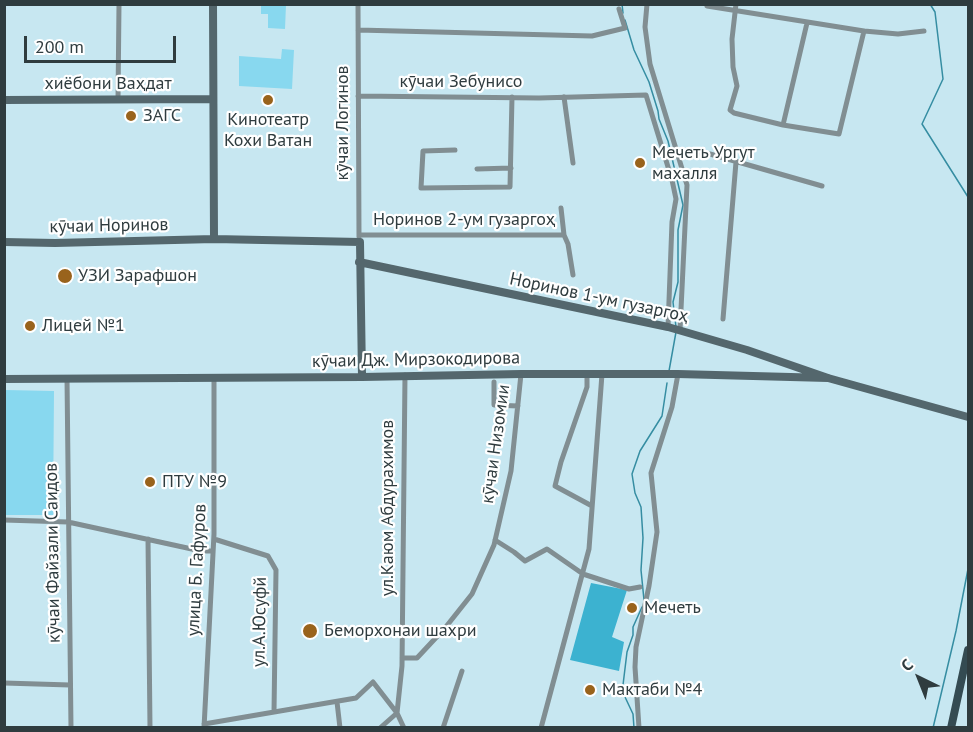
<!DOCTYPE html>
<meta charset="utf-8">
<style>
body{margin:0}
#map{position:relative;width:973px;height:732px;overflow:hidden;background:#c7e7f1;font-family:"PT Sans",sans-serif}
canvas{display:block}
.frame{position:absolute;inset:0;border:6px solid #2f3c3f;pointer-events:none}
.north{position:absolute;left:889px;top:648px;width:60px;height:60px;-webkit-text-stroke:4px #fff;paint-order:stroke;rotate:317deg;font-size:16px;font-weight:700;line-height:24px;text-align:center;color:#2f3c3f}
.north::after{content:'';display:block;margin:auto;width:21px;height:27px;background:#2f3c3f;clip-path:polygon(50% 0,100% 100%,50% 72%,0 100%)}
.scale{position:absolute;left:24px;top:36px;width:152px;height:27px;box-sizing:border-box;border:3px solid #2f3c3f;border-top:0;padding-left:8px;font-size:18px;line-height:21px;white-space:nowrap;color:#2f3c3f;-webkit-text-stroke:4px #fff;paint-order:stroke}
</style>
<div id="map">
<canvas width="973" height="732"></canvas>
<div class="frame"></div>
<div class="north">С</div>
<div class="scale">200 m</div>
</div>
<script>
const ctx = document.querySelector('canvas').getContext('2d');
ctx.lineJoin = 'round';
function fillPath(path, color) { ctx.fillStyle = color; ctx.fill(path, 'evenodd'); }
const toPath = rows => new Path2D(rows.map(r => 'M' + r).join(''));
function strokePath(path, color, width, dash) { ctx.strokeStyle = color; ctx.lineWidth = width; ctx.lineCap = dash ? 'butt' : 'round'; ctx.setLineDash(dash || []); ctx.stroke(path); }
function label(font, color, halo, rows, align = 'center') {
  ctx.font = font + ' "PT Sans",sans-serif'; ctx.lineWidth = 4.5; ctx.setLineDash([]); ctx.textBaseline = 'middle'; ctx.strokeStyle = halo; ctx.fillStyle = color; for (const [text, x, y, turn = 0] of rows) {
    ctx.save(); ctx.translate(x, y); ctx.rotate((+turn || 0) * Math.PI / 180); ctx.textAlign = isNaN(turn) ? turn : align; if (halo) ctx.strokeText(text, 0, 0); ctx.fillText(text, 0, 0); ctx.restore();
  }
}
fillPath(toPath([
 [261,5,286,5,285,29,268,28,268,14,261,14],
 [282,49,294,50,292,89,239,86,239,56,281,59],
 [5,390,54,391,53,515,5,515]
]), '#88d8ef');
fillPath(toPath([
 [591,583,627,590,612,637,624,642,619,671,570,660]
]), '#3cb2d0');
strokePath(toPath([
 [622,4,623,13],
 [930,4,935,12,943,79,922,124,968,197],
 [625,20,634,50,649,82,658,111,659,119,668,141,683,205,678,230,678,282,673,302,676,327],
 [669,371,676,332],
 [644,600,641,570,643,538,641,507,635,493,632,474,640,451,662,416,667,383],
 [634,728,633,714,625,697,623,685,627,652,633,635,633,627,642,607],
 [933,728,956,631,968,569]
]), '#358da2', 1.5);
strokePath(toPath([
 [358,4,359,237],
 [647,4,645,27,650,64,687,185,680,330],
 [736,4,732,39,733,67,737,86,730,110,734,113,783,125,839,134,864,31],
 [707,6,864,31,898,34,924,31],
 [358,30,592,36,625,28,619,9],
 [358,96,539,98,646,95,672,180,676,199,672,222,668,327],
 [564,97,573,163],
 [118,100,119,4],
 [783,125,807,23],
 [455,150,423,151,421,188,510,187,512,97],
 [675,151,710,154,822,186],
 [477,169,511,168],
 [561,208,564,235],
 [359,235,564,235,568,244,573,275],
 [723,319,736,162],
 [587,374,587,387,561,462,555,486,592,506],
 [67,378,71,728],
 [494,382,494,405,518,406],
 [4,520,68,522,201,551,213,551],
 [148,539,150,728],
 [214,539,268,556,276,570,274,712],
 [495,540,514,552,525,561,547,549,583,574,629,589,640,587],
 [402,658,417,658,445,628,472,594,494,545,511,471,521,374],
 [4,683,70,685],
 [337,702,340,728],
 [204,724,356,698,373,682,397,713,404,728],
 [204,728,214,534,214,377],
 [380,728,397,713,402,666,405,375],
 [443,728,462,671],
 [541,728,589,549,602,374],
 [639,728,635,667,636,647,649,586,657,532,651,473,672,407,678,374]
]), '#818e92', 5);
strokePath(toPath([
 [213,4,214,239],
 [4,100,212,99],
 [4,242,55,243,214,239,360,242,362,377],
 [359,262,668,327,747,350,828,378,968,417],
 [4,379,362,377,521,374,678,374,828,378]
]), '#54676d', 8);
strokePath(toPath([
 [951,728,968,650]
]), '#344b52', 8);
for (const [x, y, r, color] of [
 [268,100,6,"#99631c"],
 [131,116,6,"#99631c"],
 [640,163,6,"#99631c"],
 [65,276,8,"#99631c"],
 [30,326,6,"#99631c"],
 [150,482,6,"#99631c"],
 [632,608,6,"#99631c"],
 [310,631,8,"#99631c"],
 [590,690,6,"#99631c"]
]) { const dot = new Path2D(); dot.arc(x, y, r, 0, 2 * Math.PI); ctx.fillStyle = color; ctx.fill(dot); strokePath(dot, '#fff', 2); }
label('18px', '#2f3c3f', '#fff', [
 ["кӯчаи Зебунисо",461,82],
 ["хиёбони Ваҳдат",108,84],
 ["кӯчаи Логинов",343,123,-90],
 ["Норинов 2-ум гузаргоҳ",464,220],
 ["кӯчаи Норинов",109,226,-1],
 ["Норинов 1-ум гузаргоҳ",599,298,12],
 ["кӯчаи Дж. Мирзокодирова",416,360,-1],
 ["кӯчаи Низомии",496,444,-82],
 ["ул.Каюм Абдурахимов",388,508,-90],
 ["кӯчаи Файзали Саидов",53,553,-91],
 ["улица Б. Гафуров",197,570,-87],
 ["ул.А.Юсуфй",260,622,-89]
]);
label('18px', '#2f3c3f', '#fff', [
 ["ЗАГС",143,116],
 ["Кинотеатр",268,120,"center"],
 ["Кохи Ватан",268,141,"center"],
 ["Мечеть Ургут",652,153],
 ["махалля",652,174],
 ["УЗИ Зарафшон",78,276],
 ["Лицей №1",42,326],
 ["ПТУ №9",162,482],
 ["Мечеть",644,608],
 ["Беморхонаи шахри",324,631],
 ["Мактаби №4",602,690]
], 'left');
</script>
